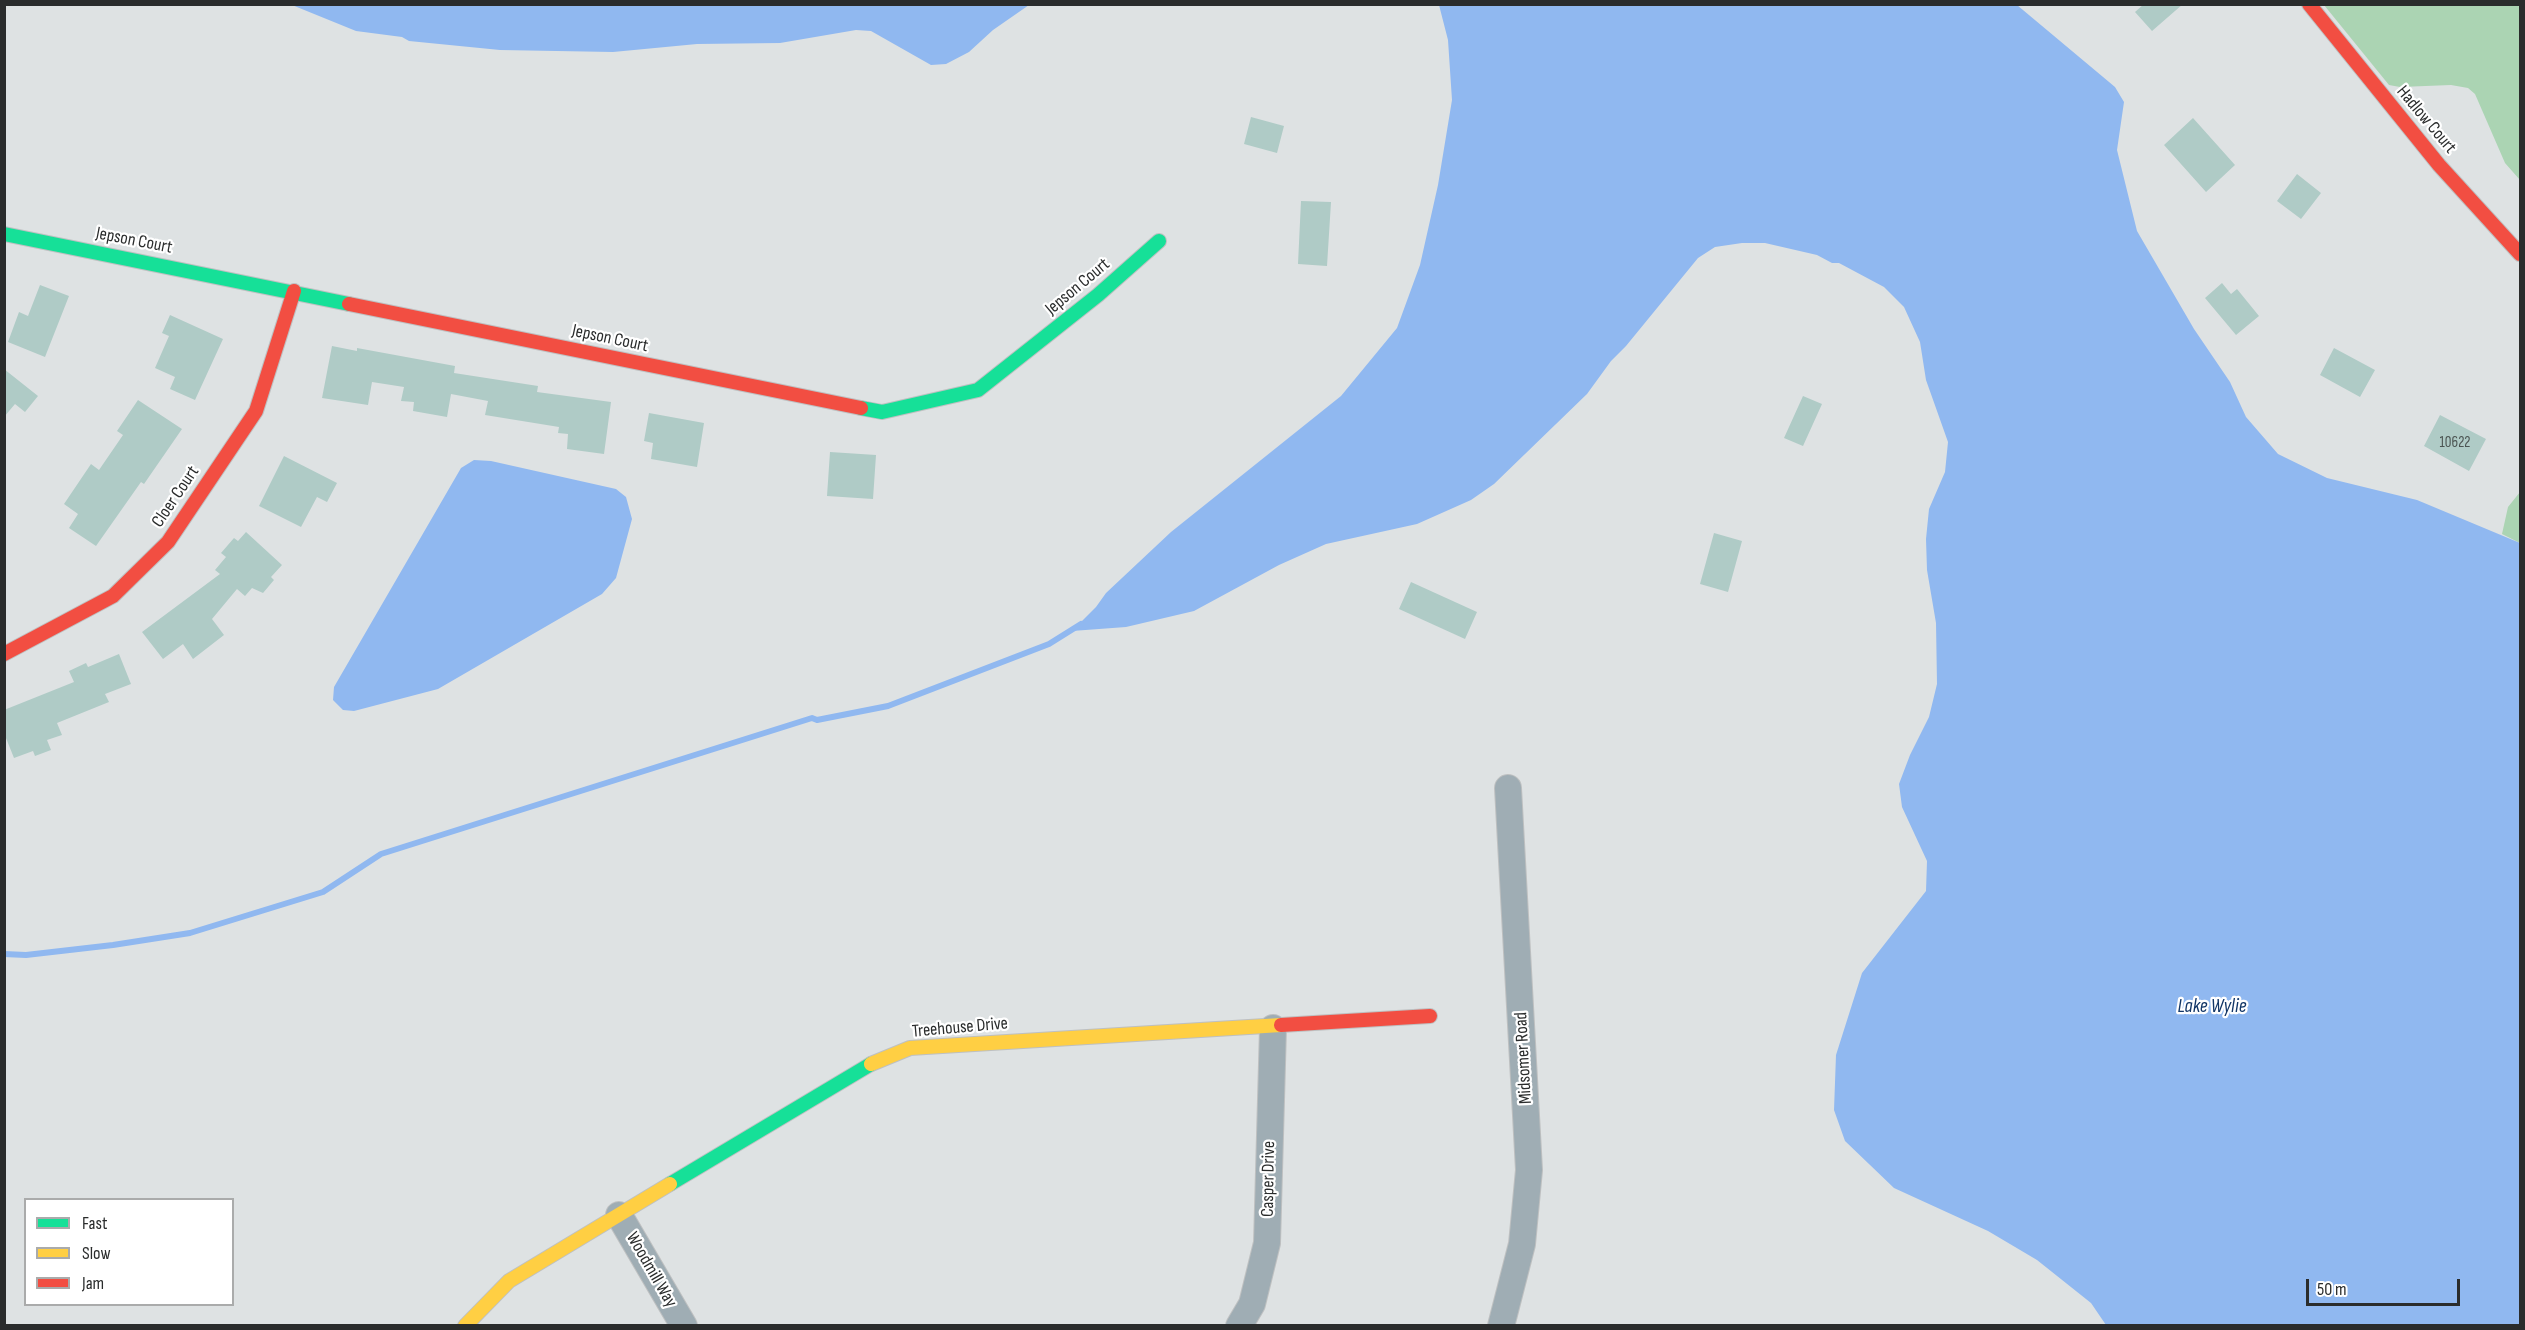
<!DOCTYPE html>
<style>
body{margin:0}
#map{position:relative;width:2525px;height:1330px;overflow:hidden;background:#dee2e3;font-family:"Sofia Sans Condensed",sans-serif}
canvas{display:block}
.frame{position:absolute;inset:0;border:6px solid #2a2c2c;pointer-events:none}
.legend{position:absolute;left:24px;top:1198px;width:210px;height:108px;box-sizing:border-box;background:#fff;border:2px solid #aaabab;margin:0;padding:8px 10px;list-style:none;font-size:18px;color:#2a2c2c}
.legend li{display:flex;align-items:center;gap:12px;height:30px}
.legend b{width:30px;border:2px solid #aaabab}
.scale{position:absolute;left:2306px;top:1279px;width:154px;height:27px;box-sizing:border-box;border:3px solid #2a2c2c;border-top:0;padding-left:8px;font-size:18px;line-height:21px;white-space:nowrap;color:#2a2c2c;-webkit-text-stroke:4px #fff;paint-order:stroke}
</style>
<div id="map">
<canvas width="2525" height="1330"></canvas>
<div class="frame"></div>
<ul class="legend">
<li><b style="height:8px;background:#16e098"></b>Fast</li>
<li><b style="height:8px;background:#ffcf43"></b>Slow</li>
<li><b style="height:8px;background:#f24e42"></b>Jam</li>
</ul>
<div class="scale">50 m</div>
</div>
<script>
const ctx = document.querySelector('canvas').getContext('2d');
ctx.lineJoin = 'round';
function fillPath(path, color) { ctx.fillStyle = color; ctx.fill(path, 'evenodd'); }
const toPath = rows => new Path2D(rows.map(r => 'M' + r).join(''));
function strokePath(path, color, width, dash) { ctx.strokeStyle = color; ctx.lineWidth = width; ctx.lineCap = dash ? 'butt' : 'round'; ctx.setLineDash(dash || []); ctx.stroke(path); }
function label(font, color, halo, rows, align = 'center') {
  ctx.font = font + ' "Sofia Sans Condensed",sans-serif'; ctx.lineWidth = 4.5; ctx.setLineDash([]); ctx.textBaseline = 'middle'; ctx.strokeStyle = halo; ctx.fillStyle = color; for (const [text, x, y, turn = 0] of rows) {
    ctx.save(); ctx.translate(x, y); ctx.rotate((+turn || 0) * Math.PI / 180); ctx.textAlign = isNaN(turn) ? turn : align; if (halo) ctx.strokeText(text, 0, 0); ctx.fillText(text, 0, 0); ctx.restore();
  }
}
fillPath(toPath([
 [2324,5,2520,5,2520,180,2505,163,2475,94,2468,88,2451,85,2400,87,2389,85],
 [2520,492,2520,543,2502,534,2508,507]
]), '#abd4b3');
fillPath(toPath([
 [292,5,1029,5,993,30,969,52,946,64,931,65,871,31,856,30,780,43,697,44,613,52,500,50,409,41,402,37,356,31],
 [1439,5,2017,5,2115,87,2124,102,2117,150,2137,231,2194,329,2230,382,2246,417,2278,454,2327,478,2417,500,2520,543,2520,1325,2106,1325,2091,1303,2037,1260,1988,1231,1894,1188,1845,1141,1834,1110,1836,1055,1862,973,1926,891,1927,861,1902,807,1899,784,1910,755,1929,717,1937,684,1936,623,1927,570,1926,539,1929,509,1945,472,1948,442,1926,380,1920,342,1904,307,1884,287,1839,263,1832,263,1817,255,1765,243,1742,243,1715,247,1698,258,1626,346,1611,361,1587,394,1494,484,1471,500,1417,524,1326,544,1279,565,1194,611,1126,627,1072,631,1096,607,1106,593,1171,532,1341,396,1397,328,1420,265,1438,185,1452,100,1448,40],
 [474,460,491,461,616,489,626,497,632,519,616,578,602,594,438,689,354,711,343,710,333,700,334,687,461,468]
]), '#90b8f0');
strokePath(toPath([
 [4,954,26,955,113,945,190,933,323,892,381,854,812,718,817,720,888,706,1049,644,1081,624]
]), '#90b8f0', 6);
fillPath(toPath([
 [2144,4,2183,4,2152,31,2135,12],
 [1251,117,1284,126,1277,153,1244,144],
 [2193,118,2235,165,2206,192,2164,145],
 [2297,174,2321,193,2301,219,2277,201],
 [1301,201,1331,202,1327,266,1298,264],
 [2222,283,2231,294,2237,289,2259,316,2236,335,2205,298],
 [40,285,69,296,45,357,8,342,19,312,28,316],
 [170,315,223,339,195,400,170,389,175,377,155,368,169,336,162,333],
 [332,346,357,351,357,348,455,366,454,373,538,386,537,392,611,402,604,454,567,449,568,434,558,433,559,427,485,415,488,401,451,394,447,417,413,411,414,402,401,401,404,387,372,382,368,405,322,398],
 [2334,348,2375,370,2360,397,2320,375],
 [4,369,38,396,25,412,15,404,4,417],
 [1803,396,1822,404,1803,446,1784,438],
 [138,400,182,429,144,484,141,482,96,546,69,528,78,514,64,504,91,464,99,470,123,435,117,431],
 [649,413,704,423,697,467,651,459,653,443,644,441],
 [2440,415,2486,439,2469,471,2424,446],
 [830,452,876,455,873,499,827,496],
 [284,456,337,483,327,502,317,497,301,527,259,506],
 [246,532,282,565,271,577,274,580,263,593,252,588,245,596,237,589,212,619,224,635,193,659,183,644,163,659,142,632,220,574,215,570,226,557,221,553,234,538,238,541],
 [1714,533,1742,541,1728,592,1700,584],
 [1411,582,1477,612,1465,639,1399,609],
 [119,654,131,684,105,694,109,702,57,723,62,735,47,740,51,750,35,756,33,751,14,758,4,733,4,710,74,682,69,671,86,663,88,667]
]), '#afcbc6');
const street = toPath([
 [619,1215,684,1326],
 [1239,1326,1252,1304,1267,1243,1273,1028],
 [1501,1326,1522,1244,1529,1170,1508,788]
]);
const fast = toPath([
 [4,234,349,304],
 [861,408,882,412,978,390,1098,295,1159,241],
 [670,1184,871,1064]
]);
const slow = toPath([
 [871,1064,910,1048,1281,1025],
 [465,1326,509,1281,670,1184]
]);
const jam = toPath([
 [2309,4,2439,165,2520,254],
 [349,304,861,408],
 [4,654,113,596,168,542,256,411,294,291],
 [1281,1025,1430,1016]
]);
strokePath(street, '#bec0c1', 28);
strokePath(fast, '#bec0c1', 16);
strokePath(slow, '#bec0c1', 16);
strokePath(jam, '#bec0c1', 16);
strokePath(street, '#9fadb4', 26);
strokePath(fast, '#16e098', 14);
strokePath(slow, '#ffcf43', 14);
strokePath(jam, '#f24e42', 14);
label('15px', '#4b5452', null, [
 ["10622",2455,443]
]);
label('18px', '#2a2c2c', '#fff', [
 ["Hadlow Court",2426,120,50],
 ["Jepson Court",134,241,11],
 ["Jepson Court",1078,287,-40],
 ["Jepson Court",610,339,12],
 ["Cloer Court",176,497,-56],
 ["Treehouse Drive",960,1028,-5],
 ["Midsomer Road",1524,1058,-93],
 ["Casper Drive",1269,1179,-89],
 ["Woodmill Way",651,1270,60]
]);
label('italic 20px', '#123667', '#fff', [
 ["Lake Wylie",2212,1007]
]);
</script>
